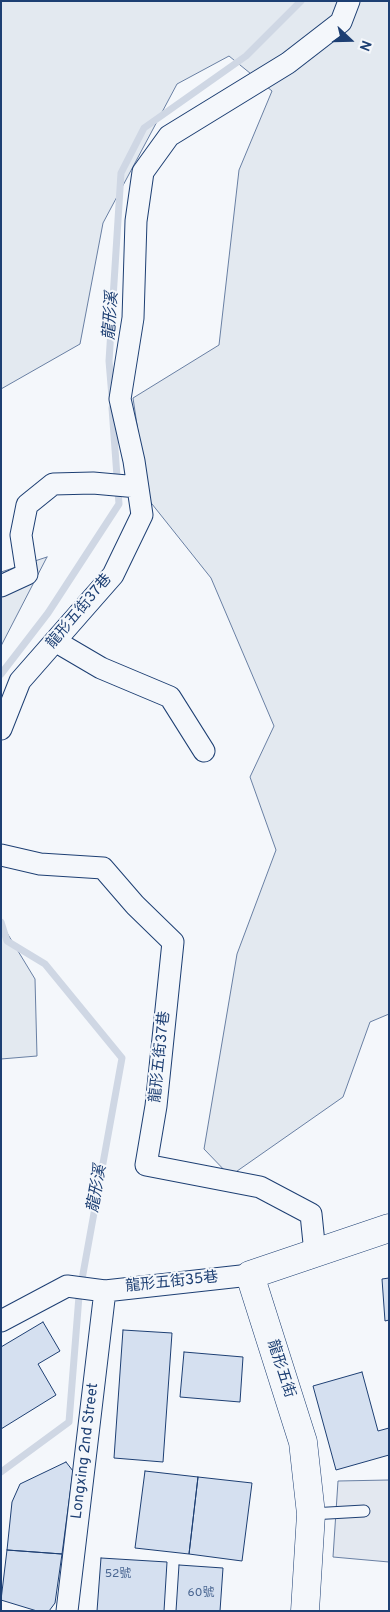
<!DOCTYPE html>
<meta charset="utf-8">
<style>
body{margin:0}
#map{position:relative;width:390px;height:1612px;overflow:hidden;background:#f4f7fb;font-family:Overpass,sans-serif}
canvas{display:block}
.frame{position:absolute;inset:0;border:2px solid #1d3f73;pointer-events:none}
.north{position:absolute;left:325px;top:15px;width:50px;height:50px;-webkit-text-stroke:4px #f4f7fb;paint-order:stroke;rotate:111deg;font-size:14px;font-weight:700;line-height:20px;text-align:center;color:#1d3f73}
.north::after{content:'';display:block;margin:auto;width:18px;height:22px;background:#1d3f73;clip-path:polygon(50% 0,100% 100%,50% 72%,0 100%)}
</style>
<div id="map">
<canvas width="390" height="1612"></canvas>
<div class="frame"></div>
<div class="north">N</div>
</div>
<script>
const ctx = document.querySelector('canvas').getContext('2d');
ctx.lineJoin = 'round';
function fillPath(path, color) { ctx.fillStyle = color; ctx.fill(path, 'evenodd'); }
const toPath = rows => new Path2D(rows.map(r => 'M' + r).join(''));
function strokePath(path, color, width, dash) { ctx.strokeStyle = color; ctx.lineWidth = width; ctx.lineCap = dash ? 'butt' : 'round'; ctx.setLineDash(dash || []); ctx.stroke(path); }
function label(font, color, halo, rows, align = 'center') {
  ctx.font = font + ' Overpass,"Noto Sans TC",sans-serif'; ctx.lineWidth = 4; ctx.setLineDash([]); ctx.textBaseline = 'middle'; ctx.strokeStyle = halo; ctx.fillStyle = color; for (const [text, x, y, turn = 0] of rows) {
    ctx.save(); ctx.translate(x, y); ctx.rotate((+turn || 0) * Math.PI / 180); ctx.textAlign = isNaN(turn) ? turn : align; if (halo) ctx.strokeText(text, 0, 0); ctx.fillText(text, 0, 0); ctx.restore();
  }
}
const green = toPath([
 [1,1,389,1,389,1014,370,1022,343,1097,230,1176,204,1149,237,954,276,850,250,777,274,726,211,578,148,499,133,398,219,345,239,170,272,91,229,56,177,84,103,223,80,344,1,389,1,1],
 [47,557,1,646,1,572,47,557],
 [1,923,35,979,37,1056,1,1059,1,923]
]);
fillPath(green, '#e3e9f0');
strokePath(green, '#687fa3', 1);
const parking = toPath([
 [389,1480,389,1562,333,1557,338,1481,389,1480]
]);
fillPath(parking, '#e3e8f0');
strokePath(parking, '#687fa3', 1);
strokePath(toPath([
 [112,397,109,361,121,173,144,128,246,56,301,1],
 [1,674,48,613,119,504,112,408],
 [1,922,7,941,45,964,122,1058,79,1296,69,1422,1,1472]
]), '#cfd7e4', 7);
const building = toPath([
 [389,1278,389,1320,385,1321,382,1279,389,1278],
 [43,1322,60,1351,38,1364,56,1395,1,1429,1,1347,43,1322],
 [123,1330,172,1333,163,1462,114,1458,123,1330],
 [184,1352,243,1357,240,1402,180,1397,184,1352],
 [362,1372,378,1431,389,1428,389,1455,336,1470,313,1386,362,1372],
 [66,1462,73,1471,62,1554,7,1550,12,1502,20,1484,66,1462],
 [145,1471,198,1477,189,1554,135,1548,145,1471],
 [198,1477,252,1483,242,1561,189,1554,198,1477],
 [7,1550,62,1554,55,1603,49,1611,37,1611,1,1600,7,1550],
 [101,1558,167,1562,164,1611,97,1611,101,1558],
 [179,1565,223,1568,220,1611,176,1611,179,1565]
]);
fillPath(building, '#d5e0f0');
strokePath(building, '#1d3f73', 1);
const lane = toPath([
 [311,1514,364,1511]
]);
const street = toPath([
 [1,586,27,574,21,535,27,505,53,484,93,483,138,487],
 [55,641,101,668,170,697,204,751],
 [1,729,20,681,113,575,142,515,134,461,120,399,133,318,136,221,143,172,169,136,288,63,341,22,349,1],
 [1,855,40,864,103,868,135,905,173,942,156,1106,146,1165,260,1187,311,1214,315,1253],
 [1,1321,67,1286,105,1291,250,1275],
 [67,1611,105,1291]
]);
const secondary = toPath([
 [305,1611,311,1514,303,1442,250,1275,389,1228]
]);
strokePath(lane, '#1d3f73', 13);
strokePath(street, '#1d3f73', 23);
strokePath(secondary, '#1d3f73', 29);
strokePath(lane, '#f4f7fb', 11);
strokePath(street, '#f4f7fb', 21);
strokePath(secondary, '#f4f7fb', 28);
label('12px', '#4b6792', null, [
 ["52號",118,1575],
 ["60號",201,1594]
]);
label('15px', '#1d3f73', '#f4f7fb', [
 ["龍形五街37巷",80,612,-50],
 ["龍形五街37巷",161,1057,-84],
 ["龍形五街35巷",172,1283,-6],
 ["龍形五街",280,1369,72],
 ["Longxing 2nd Street",86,1451,-83]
]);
label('italic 16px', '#1d3f73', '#f4f7fb', [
 ["龍形溪",112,316,-86],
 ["龍形溪",98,1189,-80]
]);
</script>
